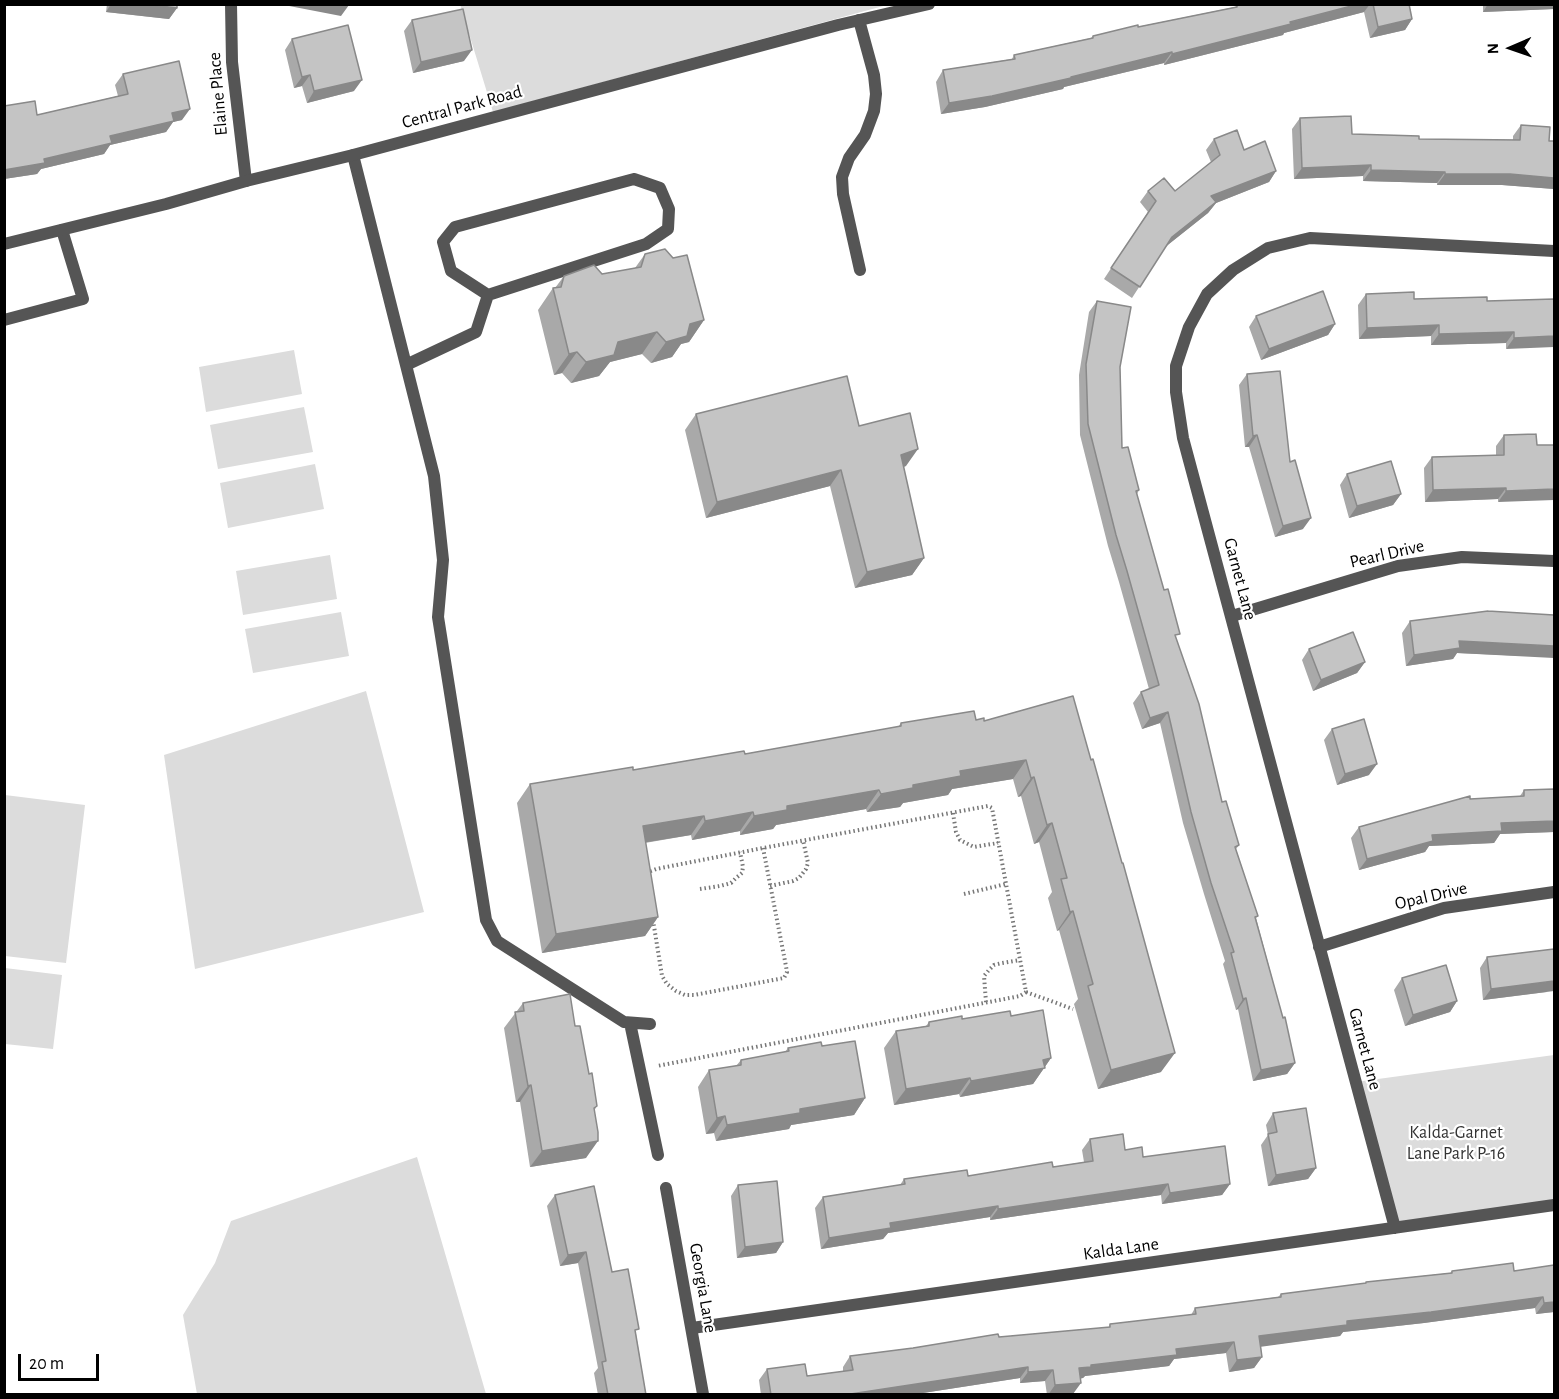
<!DOCTYPE html>
<style>
body{margin:0}
#map{position:relative;width:1559px;height:1399px;overflow:hidden;background:#fff;font-family:"Alegreya Sans",sans-serif}
canvas{display:block}
.frame{position:absolute;inset:0;border:6px solid #000;pointer-events:none}
.north{position:absolute;left:1481px;top:18px;width:60px;height:60px;-webkit-text-stroke:4px #fff;paint-order:stroke;rotate:268deg;font-size:16px;font-weight:700;line-height:24px;text-align:center;color:#000}
.north::after{content:'';display:block;margin:auto;width:21px;height:27px;background:#000;clip-path:polygon(50% 0,100% 100%,50% 72%,0 100%)}
.scale{position:absolute;left:18px;top:1354px;width:81px;height:27px;box-sizing:border-box;border:3px solid #000;border-top:0;padding-left:8px;font-size:18px;line-height:21px;white-space:nowrap;color:#000;-webkit-text-stroke:4px #fff;paint-order:stroke}
</style>
<div id="map">
<canvas width="1559" height="1399"></canvas>
<div class="frame"></div>
<div class="north">N</div>
<div class="scale">20 m</div>
</div>
<script>
const ctx = document.querySelector('canvas').getContext('2d');
ctx.lineJoin = 'round';
function fillPath(path, color) { ctx.fillStyle = color; ctx.fill(path, 'evenodd'); }
const toPath = rows => new Path2D(rows.map(r => 'M' + r).join(''));
function strokePath(path, color, width, dash) { ctx.strokeStyle = color; ctx.lineWidth = width; ctx.lineCap = dash ? 'butt' : 'round'; ctx.setLineDash(dash || []); ctx.stroke(path); }
function label(font, color, halo, rows, align = 'center') {
  ctx.font = font + ' "Alegreya Sans",sans-serif'; ctx.lineWidth = 4.5; ctx.setLineDash([]); ctx.textBaseline = 'middle'; ctx.strokeStyle = halo; ctx.fillStyle = color; for (const [text, x, y, turn = 0] of rows) {
    ctx.save(); ctx.translate(x, y); ctx.rotate((+turn || 0) * Math.PI / 180); ctx.textAlign = isNaN(turn) ? turn : align; if (halo) ctx.strokeText(text, 0, 0); ctx.fillText(text, 0, 0); ctx.restore();
  }
}
fillPath(toPath([
 [460,4,887,5,493,112],
 [294,350,302,394,206,412,199,367],
 [304,407,313,452,218,469,210,425],
 [315,464,324,509,228,528,220,483],
 [330,555,337,599,243,615,236,571],
 [341,612,349,656,253,673,245,629],
 [366,691,424,912,195,969,164,755],
 [5,795,85,805,66,963,5,956],
 [5,968,62,975,53,1049,5,1044],
 [1554,1055,1554,1205,1395,1228,1356,1082],
 [417,1157,486,1394,197,1394,183,1315,215,1263,231,1221]
]), '#dcdcdc');
strokePath(toPath([
 [953,813,956,832,960,840,974,847,998,843],
 [648,874,648,872,656,869,763,848,988,806,992,808,1026,992,1020,996,657,1066],
 [770,886,793,881,799,878,806,869,808,863,803,840],
 [700,889,720,886,731,883,736,878,742,873,743,867,740,852],
 [964,894,1006,884],
 [653,920,662,976,667,984,676,991,685,995,694,995,784,978,787,972,785,961,763,848],
 [1026,992,1073,1009],
 [986,1002,984,976,989,970,994,965,1002,963,1020,960]
]), '#777', 4, [1.5, 3]);
strokePath(toPath([
 [859,20,874,75,876,94,874,111,865,135,849,158,842,177,843,194,860,270],
 [353,155,434,476,443,560,438,617,486,920,497,941,624,1022,650,1024],
 [634,179,660,188,669,209,668,229,646,244,488,295,451,271,443,242,455,227,634,179],
 [4,320,83,299,62,230],
 [406,365,476,332,488,295],
 [630,1023,658,1155]
]), '#555', 12);
strokePath(toPath([
 [231,4,232,62,246,181],
 [1232,616,1398,566,1462,557,1554,561],
 [1319,947,1444,908,1554,892],
 [666,1188,703,1394],
 [1395,1228,1183,438,1176,392,1176,366,1189,327,1207,294,1233,270,1268,248,1310,238,1554,251],
 [692,1328,1554,1205]
]), '#555', 12);
strokePath(toPath([
 [4,244,166,204,246,181,353,155,838,25,929,4]
]), '#555', 12);
fillPath(toPath([
 [107,4,177,4,177,8,169,19,106,12],
 [1238,4,1409,4,1412,19,1405,30,1370,38,1364,12,1284,33,1283,35,1164,65,1164,63,1064,87,1063,89,985,107,941,114,936,82,943,70,1012,59,1014,55,1091,38,1093,36,1235,7],
 [1483,4,1554,4,1554,9,1483,12],
 [412,20,464,61,413,73,404,31],
 [292,39,354,91,307,103,302,86,294,88,285,50],
 [123,74,182,120,173,122,166,132,110,145,104,154,41,169,37,174,4,179,4,106,37,115,118,96,115,85],
 [1300,118,1352,134,1419,139,1513,140,1513,136,1521,125,1549,141,1554,141,1554,189,1502,185,1437,185,1437,183,1363,181,1363,176,1294,179,1292,129],
 [1214,139,1244,150,1276,171,1269,182,1216,203,1208,213,1165,247,1132,298,1104,279,1148,212,1140,202,1148,191,1175,191,1211,162,1206,150],
 [645,254,704,320,689,342,681,344,672,357,651,363,642,354,610,362,599,376,571,383,562,373,554,375,538,310,553,288,555,288,564,276,602,274,635,268],
 [1366,294,1414,299,1487,301,1554,299,1506,349,1506,343,1431,345,1431,336,1359,339,1358,305],
 [1097,301,1120,367,1122,448,1139,490,1137,494,1176,639,1222,802,1239,845,1236,849,1258,916,1256,918,1295,1063,1287,1074,1253,1081,1238,1009,1236,1010,1223,964,1225,961,1204,894,1183,823,1160,723,1142,729,1133,703,1141,692,1149,689,1119,582,1108,546,1080,435,1079,375,1089,312],
 [1256,316,1335,324,1328,335,1261,360,1249,327],
 [1247,374,1290,462,1303,529,1275,537,1249,447,1245,447,1239,385],
 [696,414,859,426,906,466,903,467,924,558,912,575,855,588,830,486,706,518,685,430],
 [1504,435,1537,445,1554,445,1498,502,1498,499,1425,502,1424,468,1432,457,1496,455,1496,446],
 [1347,474,1401,494,1393,505,1349,518,1340,485],
 [1410,621,1524,656,1457,653,1453,659,1406,666,1402,633],
 [1309,649,1365,662,1357,673,1313,691,1302,660],
 [1073,696,1161,1072,1098,1089,1074,1004,1078,999,1059,930,1057,931,1048,898,1052,892,1039,842,1034,844,1021,796,1018,797,1013,779,952,789,948,795,903,803,900,807,867,812,866,809,776,825,773,829,740,835,740,831,692,840,691,835,645,843,658,917,645,936,542,953,517,803,530,784,745,754,898,727,901,723,976,720,984,721],
 [1332,729,1369,775,1337,785,1324,740],
 [1554,789,1554,832,1500,834,1494,843,1429,846,1425,852,1359,870,1351,838,1359,827,1470,799,1520,796,1524,790],
 [1487,957,1547,992,1483,1000,1480,968],
 [1402,978,1457,1001,1450,1012,1405,1026,1394,990],
 [523,1003,575,1026,597,1106,594,1111,586,1158,530,1167,520,1102,516,1102,504,1028],
 [1011,1016,1051,1058,1033,1084,960,1097,959,1094,894,1105,884,1048,896,1031,926,1026,929,1022],
 [788,1048,865,1098,854,1115,791,1125,789,1129,716,1141,714,1133,706,1134,698,1087,709,1070,736,1066,741,1060,785,1052],
 [1273,1113,1316,1168,1308,1179,1268,1186,1261,1145,1268,1135,1266,1125],
 [1090,1139,1125,1150,1143,1157,1230,1184,1222,1195,1162,1204,1161,1195,990,1220,990,1217,888,1233,883,1239,821,1249,815,1208,823,1197,900,1185,904,1179,968,1176,1053,1167,1084,1162,1082,1150],
 [738,1185,783,1242,776,1253,737,1258,731,1196],
 [555,1195,612,1272,636,1334,646,1395,598,1395,594,1373,598,1368,578,1263,560,1266,547,1206],
 [1554,1265,1554,1312,1536,1314,1535,1308,1424,1323,1343,1332,1340,1336,1261,1346,1262,1357,1254,1368,1229,1372,1226,1353,1174,1359,1169,1366,1085,1376,1083,1378,1080,1379,1073,1394,1047,1395,1045,1381,1020,1383,1020,1378,910,1395,761,1395,759,1380,767,1369,807,1376,843,1372,843,1367,850,1356,999,1337,1108,1328,1110,1324,1191,1315,1195,1308,1278,1297,1281,1294,1365,1284,1366,1282,1450,1273,1452,1271,1514,1271]
]), '#a9a9a9');
fillPath(toPath([
 [111,4,145,4,177,8,169,19,106,12],
 [285,4,346,4,349,5,341,16,284,5],
 [1359,4,1370,4,1364,12,1284,33,1283,35,1164,65,1172,54],
 [1488,4,1554,4,1554,9,1483,12],
 [1412,19,1405,30,1370,38,1378,27],
 [472,50,464,61,413,73,421,62],
 [1172,52,1164,63,1064,87,1063,89,985,107,941,114,949,103,1071,77],
 [310,75,302,86,294,88,302,77],
 [362,80,354,91,307,103,314,91],
 [190,109,182,120,173,122,166,132,110,145,104,154,41,169,37,174,4,179,4,170,44,159,172,113],
 [1371,165,1363,176,1294,179,1302,168],
 [1371,170,1445,172,1437,183,1363,181],
 [1276,171,1269,182,1216,203,1208,213,1164,248,1172,237,1211,196],
 [1445,174,1510,174,1554,178,1554,189,1502,185,1437,185],
 [704,320,689,342,681,344,672,357,651,363,666,342,690,324],
 [1335,324,1328,335,1261,360,1269,349],
 [1439,325,1431,336,1359,339,1367,328],
 [657,332,642,354,610,362,599,376,571,383,586,362,618,342],
 [1514,332,1506,343,1431,345,1439,334],
 [1554,336,1554,347,1506,349,1514,338],
 [577,352,562,373,554,375,569,354],
 [1257,435,1249,447,1245,447,1253,436],
 [918,449,906,466,889,472,901,455],
 [841,470,830,486,706,518,717,502],
 [1506,488,1498,499,1425,502,1433,490],
 [1554,489,1554,500,1498,502,1506,491],
 [1401,494,1393,505,1349,518,1357,506],
 [1311,518,1303,529,1275,537,1283,526],
 [924,558,912,575,855,588,867,572],
 [1459,641,1554,646,1554,658,1457,653,1453,659,1406,666,1414,655],
 [1365,662,1357,673,1313,691,1321,680],
 [1168,712,1160,723,1142,729,1150,718],
 [1026,760,1013,779,952,789,948,795,903,803,900,807,867,812,881,794,960,771],
 [1377,764,1369,775,1337,785,1345,774],
 [1034,777,1021,796,1018,797,1031,778],
 [879,790,866,809,776,825,773,829,740,835,754,816,787,806],
 [753,812,740,831,692,840,705,821],
 [704,816,691,835,629,845,643,826],
 [1554,821,1554,832,1500,834,1494,843,1429,846,1425,852,1359,870,1367,859,1432,835,1501,823],
 [1052,823,1039,842,1034,844,1047,825],
 [1073,911,1059,930,1057,931,1070,912],
 [658,917,645,936,542,953,556,934],
 [1554,981,1554,991,1483,1000,1491,989],
 [1246,998,1238,1009,1236,1010,1243,999],
 [1457,1001,1450,1012,1405,1026,1413,1015],
 [1175,1053,1161,1072,1098,1089,1111,1070],
 [1051,1058,1033,1084,960,1097,971,1081,1043,1060],
 [1295,1063,1287,1074,1253,1081,1261,1070],
 [970,1078,959,1094,894,1105,906,1089],
 [531,1085,520,1102,516,1102,528,1086],
 [865,1098,854,1115,791,1125,789,1129,716,1141,727,1125,800,1109],
 [725,1116,714,1133,706,1134,717,1118],
 [598,1141,586,1158,530,1167,542,1151],
 [1316,1168,1308,1179,1268,1186,1276,1175],
 [1168,1184,1161,1195,990,1220,998,1209],
 [1230,1184,1222,1195,1162,1204,1170,1193],
 [998,1206,990,1217,888,1233,883,1239,821,1249,829,1238,890,1223],
 [783,1242,776,1253,737,1258,745,1247],
 [586,1252,578,1263,560,1266,568,1255],
 [1543,1297,1535,1308,1424,1323,1343,1332,1340,1336,1252,1348,1259,1336,1347,1321],
 [1554,1302,1554,1312,1536,1314,1544,1303],
 [1234,1342,1226,1353,1174,1359,1169,1366,1085,1376,1083,1378,1071,1379,1079,1368,1091,1365,1176,1349],
 [1262,1357,1254,1368,1229,1372,1237,1360],
 [1028,1367,1020,1378,910,1395,844,1395],
 [1053,1370,1045,1381,1020,1383,1028,1372],
 [1081,1383,1073,1394,1048,1395,1055,1385]
]), '#898989');
const building = toPath([
 [145,4,177,4,177,8,145,4],
 [1238,4,1359,4,1290,22,1291,24,1172,54,1172,52,1071,77,1071,78,992,96,949,103,943,70,1015,59,1014,55,1093,38,1093,36,1138,25,1138,27,1237,7,1237,5,1238,4],
 [1373,4,1409,4,1412,19,1378,27,1373,4],
 [463,9,472,50,421,62,412,20,463,9],
 [348,25,362,80,314,91,310,75,302,77,292,39,348,25],
 [179,61,190,109,172,113,174,121,110,136,112,143,44,159,45,163,4,170,4,106,35,101,37,115,128,94,123,74,179,61],
 [1351,116,1352,134,1419,136,1419,139,1520,140,1521,125,1550,127,1549,141,1554,141,1554,178,1510,174,1445,174,1445,172,1371,170,1371,165,1302,168,1300,118,1351,116],
 [1237,130,1244,150,1265,141,1276,171,1211,196,1216,202,1172,237,1140,287,1111,268,1156,201,1148,191,1164,178,1175,191,1220,155,1214,139,1237,130],
 [665,249,673,258,687,255,704,320,690,324,687,336,666,342,657,332,618,342,614,355,586,362,577,352,569,354,553,288,561,287,564,276,594,265,602,274,641,267,645,254,665,249],
 [1323,291,1335,324,1269,349,1256,316,1323,291],
 [1414,292,1414,299,1487,297,1487,301,1554,299,1554,336,1514,338,1514,332,1439,334,1439,325,1367,328,1366,294,1414,292],
 [1097,301,1131,307,1120,367,1122,448,1128,447,1139,490,1136,491,1164,590,1168,589,1180,634,1175,635,1199,704,1222,802,1226,801,1239,845,1235,847,1258,916,1255,917,1283,1018,1285,1017,1295,1063,1261,1070,1246,998,1243,999,1231,953,1234,952,1211,883,1191,812,1168,712,1150,718,1141,692,1159,685,1127,571,1116,535,1088,424,1086,364,1097,301],
 [1280,371,1290,462,1295,460,1311,518,1283,526,1257,435,1253,436,1247,374,1280,371],
 [847,376,859,426,910,413,918,449,901,455,924,558,867,572,841,470,717,502,696,414,847,376],
 [1536,434,1537,445,1554,445,1554,489,1506,491,1506,488,1433,490,1432,457,1504,455,1504,435,1536,434],
 [1391,461,1401,494,1357,506,1347,474,1391,461],
 [1488,611,1554,615,1554,646,1459,641,1460,648,1414,655,1410,621,1488,611],
 [1353,632,1365,662,1321,680,1309,649,1353,632],
 [1073,696,1091,760,1093,759,1122,863,1123,863,1175,1053,1111,1070,1088,986,1093,984,1073,911,1070,912,1061,879,1067,878,1052,823,1047,825,1034,777,1031,778,1026,760,960,771,961,776,913,785,913,788,881,794,879,790,787,806,787,810,754,816,753,812,705,821,704,816,643,826,658,917,556,934,530,784,633,767,633,770,744,751,745,754,901,726,901,723,974,711,976,720,984,718,984,721,1073,696],
 [1364,719,1377,764,1345,774,1332,729,1364,719],
 [1554,789,1554,821,1501,823,1502,831,1432,835,1433,841,1367,859,1359,827,1470,796,1470,799,1524,796,1524,790,1554,789],
 [1554,949,1554,981,1491,989,1487,957,1554,949],
 [1446,965,1457,1001,1413,1015,1402,978,1446,965],
 [570,994,575,1026,580,1026,589,1074,592,1073,597,1106,594,1108,598,1132,598,1141,542,1151,531,1085,528,1086,515,1012,524,1011,523,1003,570,994],
 [1043,1010,1051,1058,1043,1060,1045,1068,971,1081,970,1078,906,1089,896,1031,929,1026,929,1022,962,1016,962,1019,1010,1011,1011,1016,1043,1010],
 [855,1041,865,1098,800,1109,800,1113,727,1125,725,1116,717,1118,709,1070,741,1065,741,1060,789,1051,788,1048,821,1042,822,1046,855,1041],
 [1306,1108,1316,1168,1276,1175,1268,1134,1277,1132,1273,1113,1306,1108],
 [1123,1134,1125,1150,1142,1147,1143,1157,1225,1146,1230,1184,1170,1193,1168,1184,998,1209,998,1206,890,1223,891,1228,829,1238,823,1197,905,1184,904,1179,967,1170,968,1176,1052,1162,1053,1167,1093,1161,1090,1139,1123,1134],
 [777,1181,783,1242,745,1247,738,1185,777,1181],
 [594,1186,612,1272,628,1269,639,1329,635,1330,646,1395,608,1395,602,1362,606,1361,586,1252,568,1255,555,1195,594,1186],
 [1513,1263,1514,1271,1554,1265,1554,1302,1544,1303,1543,1297,1431,1312,1347,1321,1347,1325,1259,1336,1262,1357,1237,1360,1234,1342,1176,1349,1177,1355,1091,1365,1091,1367,1079,1368,1081,1383,1055,1385,1053,1370,1028,1372,1028,1367,844,1395,771,1395,767,1369,805,1364,807,1376,853,1370,850,1356,913,1348,998,1334,999,1337,1110,1327,1110,1324,1196,1314,1195,1308,1281,1297,1281,1294,1366,1283,1366,1282,1452,1273,1452,1271,1513,1263]
]);
fillPath(building, '#c4c4c4');
strokePath(building, '#898989', 1.5);
label('18px', '#000', '#fff', [
 ["Elaine Place",218,94,-95],
 ["Central Park Road",462,107,-15],
 ["Pearl Drive",1387,554,-13],
 ["Garnet Lane",1240,579,75],
 ["Opal Drive",1431,896,-13],
 ["Garnet Lane",1365,1049,75],
 ["Kalda Lane",1121,1249,-8],
 ["Georgia Lane",703,1288,80]
]);
label('18px', '#333', '#fff', [
 ["Kalda-Garnet",1456,1133],
 ["Lane Park P-16",1456,1154]
]);
</script>
